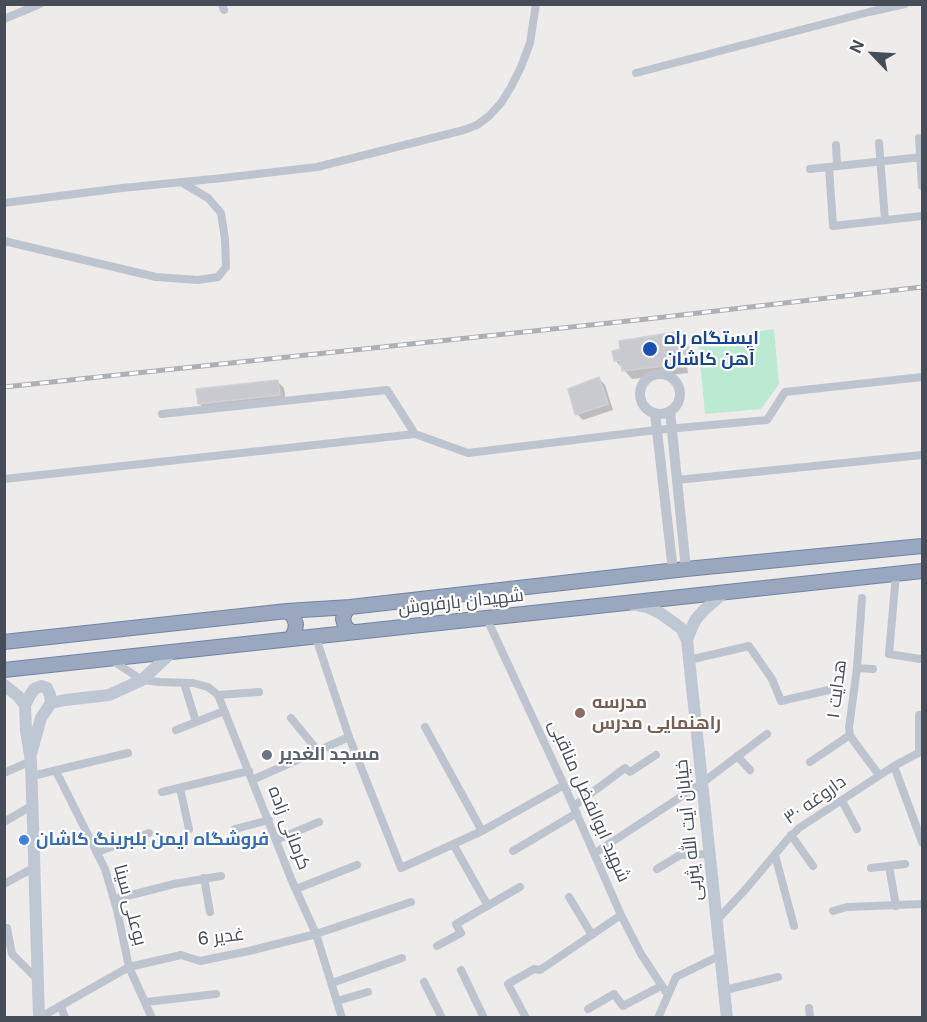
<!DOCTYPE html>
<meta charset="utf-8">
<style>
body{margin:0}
#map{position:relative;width:927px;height:1022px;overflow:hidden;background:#eeebeb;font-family:Inter,sans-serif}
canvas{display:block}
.frame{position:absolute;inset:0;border:6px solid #464d57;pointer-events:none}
.north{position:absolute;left:843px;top:24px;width:60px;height:60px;-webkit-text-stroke:4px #fff;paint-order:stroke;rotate:295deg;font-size:16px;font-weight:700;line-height:24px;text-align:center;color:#464d57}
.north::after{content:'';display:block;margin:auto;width:21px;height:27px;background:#464d57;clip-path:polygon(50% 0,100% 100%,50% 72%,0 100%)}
</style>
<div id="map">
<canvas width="927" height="1022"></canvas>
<div class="frame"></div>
<div class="north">N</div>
</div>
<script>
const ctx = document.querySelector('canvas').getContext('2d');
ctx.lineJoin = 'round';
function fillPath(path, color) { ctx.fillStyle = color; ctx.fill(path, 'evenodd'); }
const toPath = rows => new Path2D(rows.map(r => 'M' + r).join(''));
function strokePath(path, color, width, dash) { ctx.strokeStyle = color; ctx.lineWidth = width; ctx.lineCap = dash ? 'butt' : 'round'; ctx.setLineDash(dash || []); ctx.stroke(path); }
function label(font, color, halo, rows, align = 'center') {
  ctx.font = font + ' Inter,Cairo,sans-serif'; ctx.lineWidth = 4.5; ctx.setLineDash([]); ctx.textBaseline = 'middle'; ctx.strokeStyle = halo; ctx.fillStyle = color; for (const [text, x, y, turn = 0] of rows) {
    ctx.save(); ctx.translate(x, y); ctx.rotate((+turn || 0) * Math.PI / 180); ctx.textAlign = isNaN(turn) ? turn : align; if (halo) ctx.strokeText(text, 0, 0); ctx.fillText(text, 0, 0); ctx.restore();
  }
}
fillPath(toPath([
 [774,329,779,384,761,409,705,414,698,341]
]), '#bce9d2');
fillPath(toPath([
 [675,333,684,342,684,345,686,344,695,353,696,363,687,365,688,373,632,379,615,360],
 [599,378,605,385,613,410,583,420,577,414],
 [278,382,284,388,286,402,206,410,199,403]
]), '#0003');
const building = toPath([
 [675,332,678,345,686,343,688,355,679,356,680,364,622,371,620,360,614,361,612,351,620,349,619,341,675,332],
 [599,377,608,404,575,415,568,389,599,377],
 [278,380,280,395,198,404,196,389,278,380]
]);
fillPath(building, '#c9cad0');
strokePath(building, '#d0d1d6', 1.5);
const trunk = toPath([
 [350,607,345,612,343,619,345,626,351,632],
 [287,611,293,616,296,624,295,631,291,638],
 [4,642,287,611,350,607,686,569,922,546],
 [4,670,922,571]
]);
strokePath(trunk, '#7284a2', 16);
strokePath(toPath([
 [222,4,224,10],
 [4,19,40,4],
 [636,73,869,12,905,4],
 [919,138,922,186],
 [879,143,885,220],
 [836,145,837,166],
 [829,167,833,226,922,216],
 [810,169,922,157],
 [4,203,122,188,223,178,317,167,464,130,477,125,489,116,501,103,511,87,521,67,530,43,536,4],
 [4,241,156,277,198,280,218,277,226,267,225,239,221,213,208,198,181,182],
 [162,414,387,390,415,434,468,453,656,430,767,420,785,392,922,377],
 [4,479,415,434],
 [677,480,922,455],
 [896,574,889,654,920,659],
 [862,598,857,668,849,728,850,735,853,740,879,775],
 [486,617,564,785,621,915,641,954,668,995],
 [315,635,349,737,401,868,482,831,564,785],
 [110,659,142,680,160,682,193,683,208,687,218,695,292,881,316,934,342,1018],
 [689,660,749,646,772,679,781,701,833,689],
 [857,668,873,669],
 [184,683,196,722],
 [218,695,259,692],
 [291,718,318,751],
 [425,727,482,831],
 [176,730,224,711],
 [919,752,919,715],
 [737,756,750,770],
 [810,762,850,735],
 [894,766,922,842],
 [56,771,105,869,117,910,129,967,152,1018],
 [4,773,31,761],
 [32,776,128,753],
 [252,780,349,737],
 [180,788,189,829],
 [162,792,249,771],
 [842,801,857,829],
 [574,806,625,768,630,772,656,755],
 [4,822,33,805],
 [235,829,269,820],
 [791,835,813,866],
 [276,840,319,822],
 [453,844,488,906],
 [513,851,577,813],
 [97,852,149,833],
 [595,853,702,783,767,734],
 [775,855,794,926],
 [889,866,896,906],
 [871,868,905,864],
 [657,869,680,855,710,854],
 [204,878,210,912],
 [4,884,35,867],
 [296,889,357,865],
 [569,897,592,935],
 [115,899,174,884,221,876],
 [833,911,847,907,922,904],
 [717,920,745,890,787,840,799,828,894,766,922,751],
 [7,928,12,954,38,980],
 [437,946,461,933,456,924,520,887],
 [461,970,484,1018],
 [424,982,442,1018],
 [332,983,402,958],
 [725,990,778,977],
 [337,1001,368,992],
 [146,1002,216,994],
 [61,1006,65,1018],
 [809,1008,810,1018],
 [588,1009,614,994,623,1006,661,986],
 [39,1018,129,967,181,955,200,961,249,951,316,934,411,902],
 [526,1018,508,984,534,969,540,970,621,915],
 [658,1018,676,977,721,955]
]), '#bec4cd', 8);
strokePath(toPath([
 '640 394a20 20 0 1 1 40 0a20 20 0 1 1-40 0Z',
 [670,411,686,569],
 [655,413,673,571]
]), '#bec4cd', 10);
strokePath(toPath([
 [632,604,647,607,660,613,681,628,687,640,727,1018],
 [687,640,692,627,696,619,704,610,725,592],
 [4,685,18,696,25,705],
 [51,703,65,700,109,695,142,680,172,652],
 [31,754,41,718,51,703,50,695,47,688,41,686,34,689,29,697,25,705,26,731,31,761,39,1018]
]), '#bfc7d3', 12);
strokePath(trunk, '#9aa8bf', 14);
const rail = toPath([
 [4,387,647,319,922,287]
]);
strokePath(rail, '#aeb0b5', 5);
strokePath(rail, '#fff', 3, [9]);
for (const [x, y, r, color] of [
 [650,349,8,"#1a4fb4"],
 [580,713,6,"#8d6e63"],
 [267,755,6,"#6b7280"],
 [24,840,6,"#3f7fe0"]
]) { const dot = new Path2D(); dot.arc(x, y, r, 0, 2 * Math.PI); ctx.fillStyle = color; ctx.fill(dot); strokePath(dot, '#fff', 2); }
label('bold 18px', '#164399', '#fff', [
 ["ایستگاه راه",664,339],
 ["آهن کاشان",664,360]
], 'left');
label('18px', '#464d57', '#fff', [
 ["شهیدان بارفروش",461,602,-6],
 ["هدایت ۱",837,689,-83],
 ["داروغه ۳۰",815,800,-35],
 ["شهید ابوالفضل مناقبی",589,801,66],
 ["کرمانی زاده",289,828,69],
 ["خیابان آیت الله یثربی",689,830,-96],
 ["بوعلی سینا",130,905,75],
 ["غدیر 6",221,937,-7]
]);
label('bold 18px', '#785e54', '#fff', [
 ["مدرسه",592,703],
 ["راهنمایی مدرس",592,724]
], 'left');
label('bold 18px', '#5b616d', '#fff', [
 ["مسجد الغدیر",279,755]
], 'left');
label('bold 18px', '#366cbe', '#fff', [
 ["فروشگاه ایمن بلبرینگ کاشان",36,840]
], 'left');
</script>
